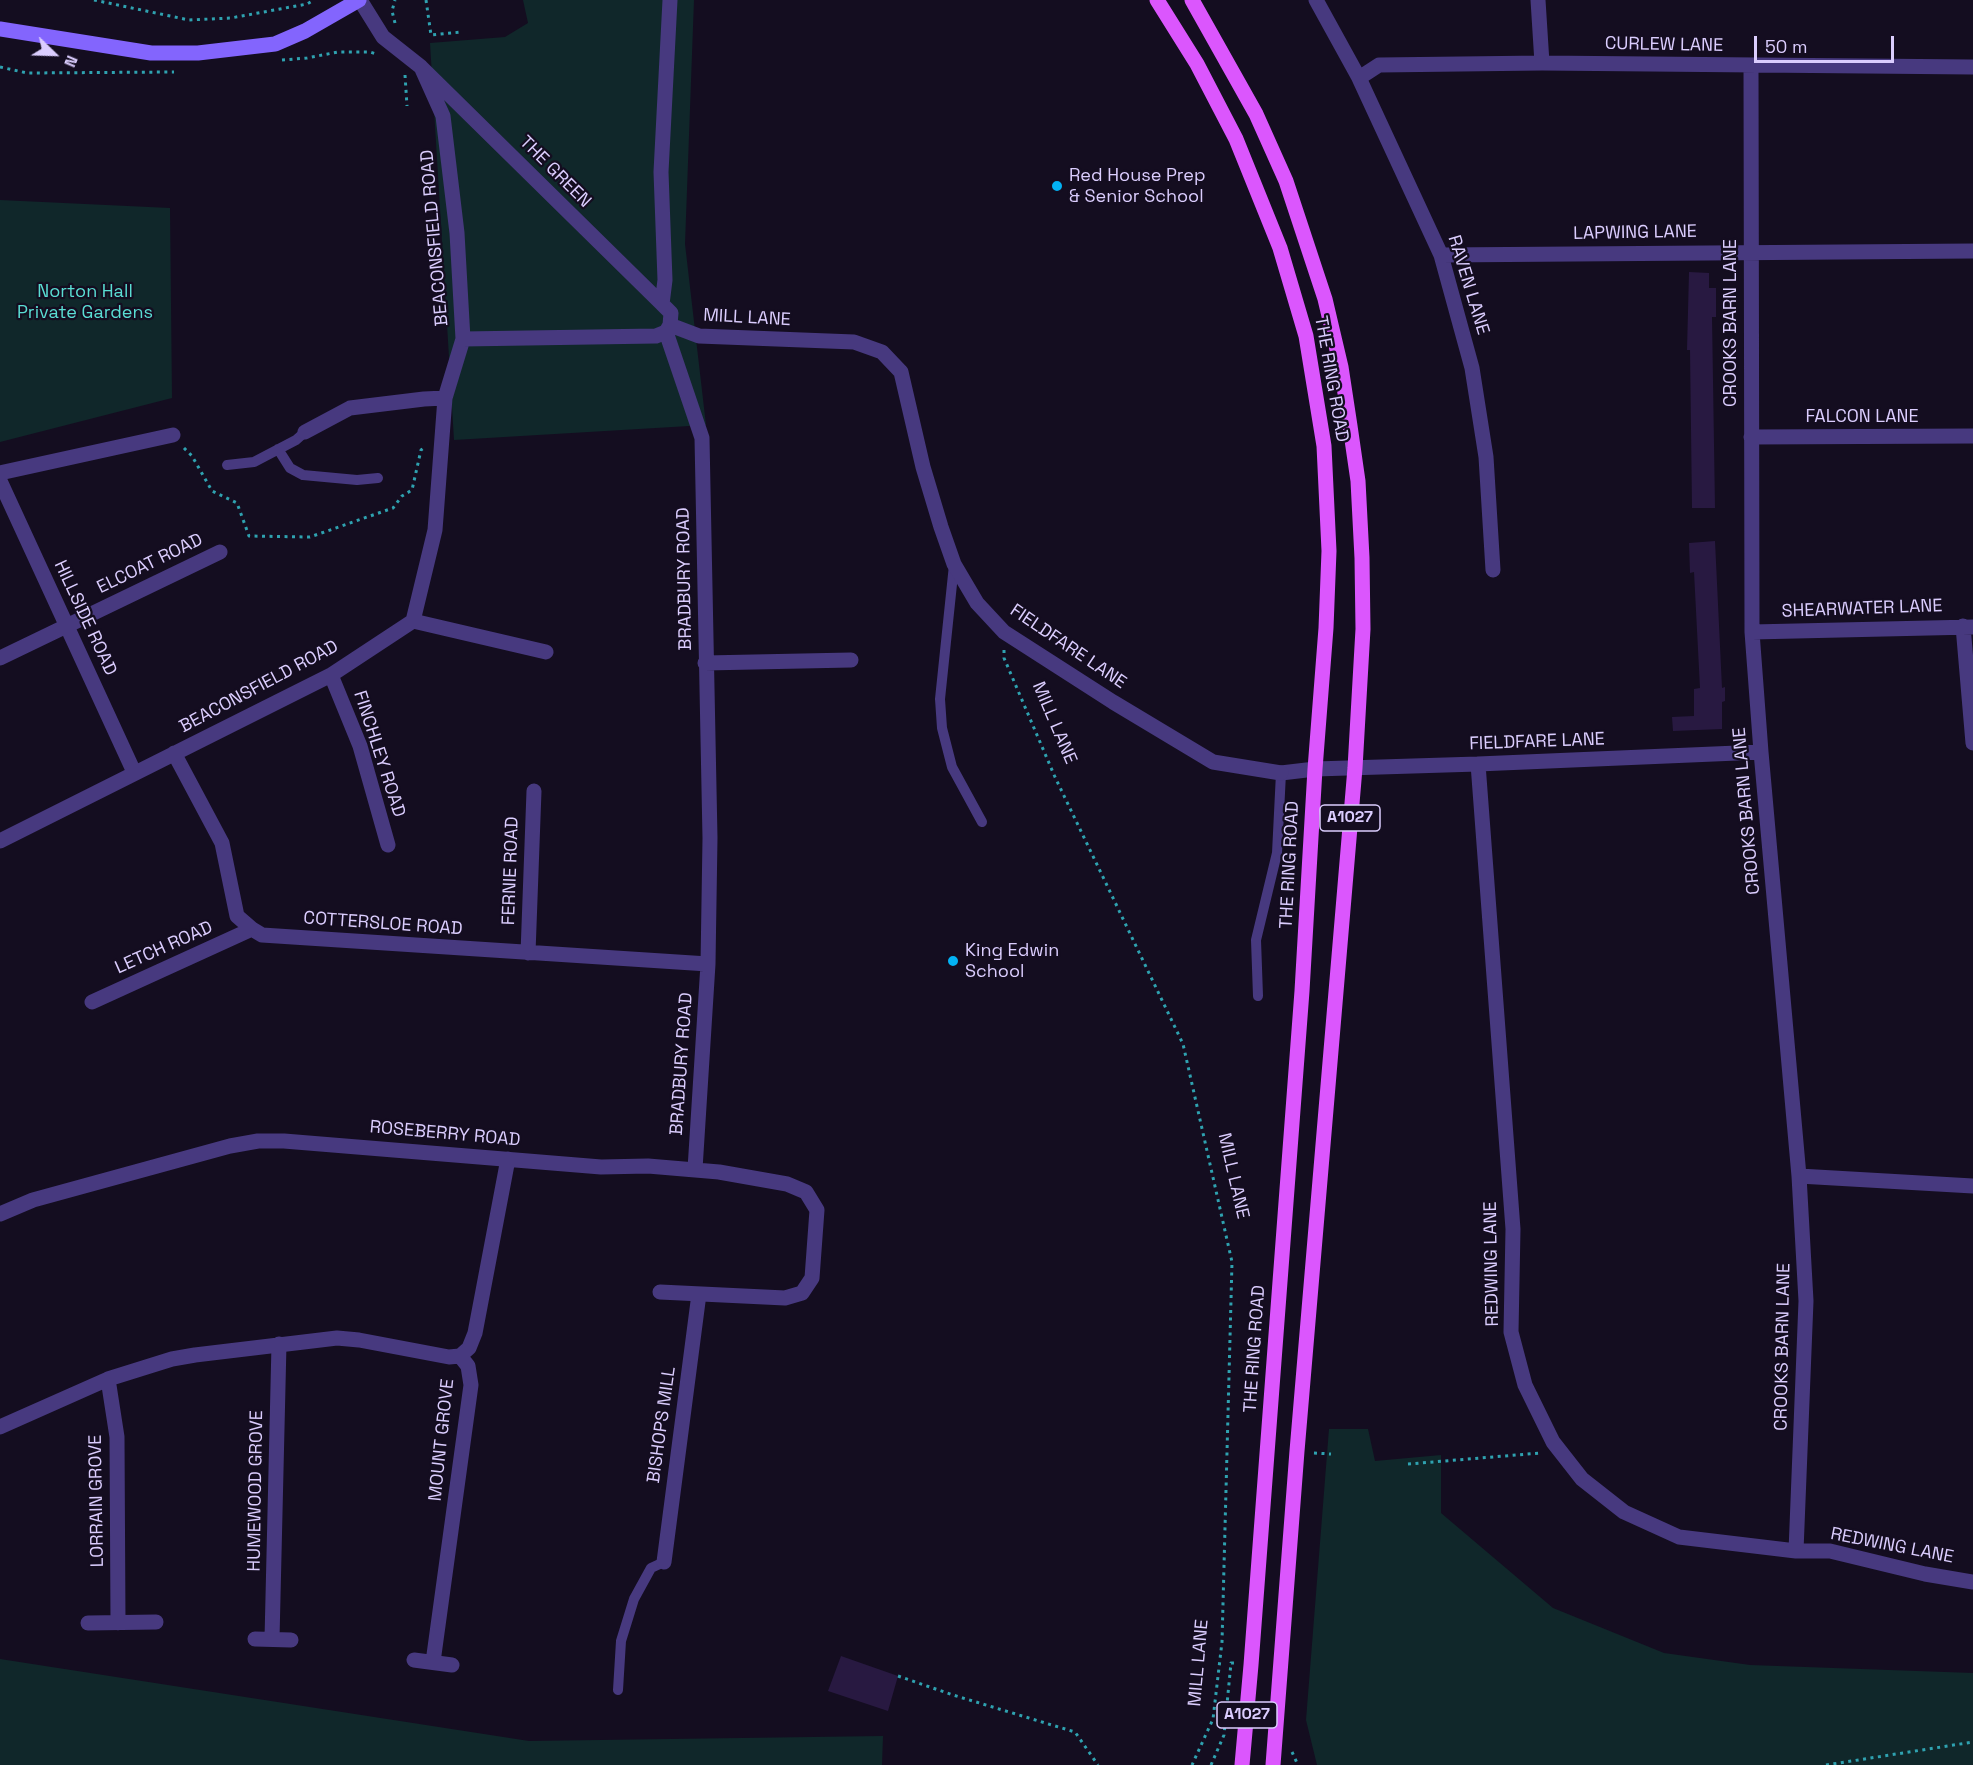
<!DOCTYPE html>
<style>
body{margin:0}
#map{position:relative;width:1973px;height:1765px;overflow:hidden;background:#140d20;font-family:"Space Grotesk",sans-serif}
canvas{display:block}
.north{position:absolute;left:24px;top:24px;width:60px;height:60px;-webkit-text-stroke:4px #140d20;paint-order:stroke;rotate:113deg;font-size:16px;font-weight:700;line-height:24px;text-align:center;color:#dbcdfe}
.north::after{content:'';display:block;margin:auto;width:21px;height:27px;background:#dbcdfe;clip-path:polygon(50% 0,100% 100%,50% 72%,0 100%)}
.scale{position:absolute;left:1754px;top:36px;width:140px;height:27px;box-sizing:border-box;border:3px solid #dbcdfe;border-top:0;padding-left:8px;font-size:18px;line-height:21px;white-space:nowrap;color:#dbcdfe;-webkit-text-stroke:4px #140d20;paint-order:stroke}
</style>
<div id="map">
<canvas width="1973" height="1765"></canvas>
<div class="north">N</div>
<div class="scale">50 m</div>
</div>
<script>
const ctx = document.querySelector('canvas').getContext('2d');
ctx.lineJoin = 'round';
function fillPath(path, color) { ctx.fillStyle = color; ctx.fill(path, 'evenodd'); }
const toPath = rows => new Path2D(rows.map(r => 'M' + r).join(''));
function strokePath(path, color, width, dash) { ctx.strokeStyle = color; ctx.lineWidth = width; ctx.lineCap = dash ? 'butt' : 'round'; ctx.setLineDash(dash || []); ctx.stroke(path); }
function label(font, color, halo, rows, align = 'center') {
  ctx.font = font + ' "Space Grotesk",sans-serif'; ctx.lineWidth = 4.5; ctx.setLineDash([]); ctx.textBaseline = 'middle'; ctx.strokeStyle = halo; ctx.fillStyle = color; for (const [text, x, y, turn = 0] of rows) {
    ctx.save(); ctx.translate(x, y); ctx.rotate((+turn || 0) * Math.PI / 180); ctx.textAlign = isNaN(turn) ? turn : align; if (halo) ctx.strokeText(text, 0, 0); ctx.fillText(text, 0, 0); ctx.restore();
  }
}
fillPath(toPath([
 [523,0,694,0,685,244,706,425,454,440,430,43,505,37,528,23],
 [0,200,170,208,172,398,0,442],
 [1329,1429,1368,1429,1375,1461,1441,1455,1441,1513,1553,1608,1664,1653,1750,1665,1973,1673,1973,1765,1317,1765,1306,1720],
 [0,1659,529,1741,883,1736,882,1765,0,1765]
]), '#10272a');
fillPath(toPath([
 [1689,272,1709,273,1709,288,1716,288,1716,317,1712,317,1715,508,1692,508,1690,350,1687,350],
 [1715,541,1722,688,1725,687,1725,701,1722,702,1722,729,1673,731,1672,717,1694,716,1694,689,1700,688,1694,572,1690,573,1689,543],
 [841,1656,898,1676,888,1711,828,1691]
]), '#281941');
strokePath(toPath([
 [94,0,189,20,231,18,307,4,314,0],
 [426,0,431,35,462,32],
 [395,23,392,11,395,0],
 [282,60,307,58,338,52,370,52,376,54],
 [0,67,27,73,174,72],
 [405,75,407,106],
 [184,448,192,456,212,491,237,503,249,536,310,537,393,508,402,496,412,490,421,450,425,447],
 [1004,650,1004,658,1055,777,1183,1044,1232,1262,1222,1642,1213,1719,1192,1765],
 [1314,1453,1331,1454],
 [1408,1464,1541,1453],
 [898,1676,953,1695,1075,1732,1098,1765],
 [1292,1752,1298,1765],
 [1211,1765,1224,1735,1231,1663,1235,1663],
 [1826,1765,1973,1742]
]), '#2fa2b0', 3, [3, 4.5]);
strokePath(toPath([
 [278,449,290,468,303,475,357,480,378,478],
 [227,465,254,462,296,440,305,432],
 [954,565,940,699,942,728,952,767,982,822],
 [1258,996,1256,940,1277,853,1281,773],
 [618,1690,621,1641,634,1599,651,1568,664,1562]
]), '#47397f', 10);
strokePath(toPath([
 [1281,773,1315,769]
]), '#47397f', 15);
strokePath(toPath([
 [360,0,383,37,421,67,662,304],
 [670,0,661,172,665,280,662,304,671,313,670,325,666,332,702,438,710,838,708,964,695,1169],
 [1316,0,1359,78,1441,255,1472,368,1486,457,1493,570],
 [1538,0,1542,63],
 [1751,65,1752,632,1761,752,1799,1176,1806,1301,1796,1551],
 [1359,78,1379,65,1542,63,1973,67],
 [1441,255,1973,251],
 [670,325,699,336,854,342,882,352,901,372,923,467,941,527,954,564,977,603,1004,632,1113,702,1213,762,1281,773],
 [463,339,656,336,666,332],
 [305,432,350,408,424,399,445,398],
 [1751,437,1973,436],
 [0,473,173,435],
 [0,481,134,772],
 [413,621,546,652],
 [1963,626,1973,743],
 [1752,632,1973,627],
 [0,658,220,552],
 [705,663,851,660],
 [331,675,360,746,388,845],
 [174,753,222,843,237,916,252,929,262,935,708,964],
 [1478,764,1513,1229,1511,1332,1525,1385,1553,1442,1582,1479,1624,1512,1679,1537,1796,1551,1830,1551,1925,1574,1973,1582],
 [1315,769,1478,764,1761,752],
 [0,841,331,675,413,621,435,530,445,398,463,339,457,233,443,116,421,67],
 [528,953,534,791],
 [92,1002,252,929],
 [1799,1176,1973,1186],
 [0,1214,33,1200,230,1146,258,1141,284,1141,601,1167,648,1166,719,1172,787,1184,806,1192,817,1210,812,1278,802,1293,785,1298,660,1292],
 [108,1379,117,1437,118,1623],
 [0,1427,108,1379,172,1359,195,1355,337,1338,359,1340,449,1357,460,1356],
 [664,1562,699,1294],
 [88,1623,156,1622],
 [255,1639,291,1640],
 [272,1639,279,1344],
 [414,1660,452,1665],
 [433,1662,471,1385,468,1366,460,1356,469,1348,475,1333,508,1159]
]), '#47397f', 15);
strokePath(toPath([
 [0,29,151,53,198,53,275,44,305,31,359,0]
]), '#8365fd', 15);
strokePath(toPath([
 [1157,0,1197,64,1236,139,1280,248,1306,336,1324,446,1329,551,1326,628,1315,769,1302,991,1251,1665,1242,1765],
 [1192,0,1256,114,1286,181,1325,299,1341,367,1350,426,1358,481,1362,558,1363,629,1355,768,1297,1451,1273,1765]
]), '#db56fd', 15);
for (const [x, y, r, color] of [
 [1057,186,6,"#03b2f4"],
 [953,961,6,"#03b2f4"]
]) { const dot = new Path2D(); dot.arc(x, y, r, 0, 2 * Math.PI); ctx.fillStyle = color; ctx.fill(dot); strokePath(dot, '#140d20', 2); }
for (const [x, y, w] of [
 [1350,818,60],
 [1247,1715,60]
]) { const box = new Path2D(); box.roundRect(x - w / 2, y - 13, w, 26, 4.5); ctx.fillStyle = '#140d20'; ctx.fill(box); strokePath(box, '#dbcdfe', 1.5); }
label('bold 16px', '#dbcdfe', null, [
 ["A1027",1350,818],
 ["A1027",1247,1715]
]);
label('18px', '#dbcdfe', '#140d20', [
 ["CURLEW LANE",1664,45,1],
 ["THE GREEN",555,172,45],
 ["LAPWING LANE",1635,233,-1],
 ["BEACONSFIELD ROAD",435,238,-95],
 ["RAVEN LANE",1468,285,73],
 ["MILL LANE",747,318,3],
 ["CROOKS BARN LANE",1731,323,-90],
 ["THE RING ROAD",1331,379,80],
 ["FALCON LANE",1862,417],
 ["ELCOAT ROAD",150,564,-26],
 ["BRADBURY ROAD",685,579,-91],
 ["SHEARWATER LANE",1862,609,-2],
 ["HILLSIDE ROAD",85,618,65],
 ["FIELDFARE LANE",1068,647,34],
 ["BEACONSFIELD ROAD",259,687,-28],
 ["MILL LANE",1054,723,67],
 ["FIELDFARE LANE",1537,742,-2],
 ["FINCHLEY ROAD",379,754,72],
 ["CROOKS BARN LANE",1747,811,-95],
 ["THE RING ROAD",1290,865,-87],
 ["FERNIE ROAD",511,871,-88],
 ["COTTERSLOE ROAD",383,924,4],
 ["LETCH ROAD",164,948,-24],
 ["BRADBURY ROAD",682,1064,-86],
 ["ROSEBERRY ROAD",445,1134,5],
 ["MILL LANE",1233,1176,77],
 ["REDWING LANE",1492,1264,-91],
 ["CROOKS BARN LANE",1783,1347,-89],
 ["THE RING ROAD",1255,1349,-86],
 ["BISHOPS MILL",662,1425,-82],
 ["MOUNT GROVE",442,1440,-84],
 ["HUMEWOOD GROVE",256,1491,-89],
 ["LORRAIN GROVE",97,1501,-91],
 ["REDWING LANE",1892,1546,11],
 ["MILL LANE",1199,1663,-85]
]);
label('18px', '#dbcdfe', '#140d20', [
 ["Red House Prep",1069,176],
 ["& Senior School",1069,197],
 ["King Edwin",965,951],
 ["School",965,972]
], 'left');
label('18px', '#5addd3', '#140d20', [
 ["Norton Hall",85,292],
 ["Private Gardens",85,313]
]);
</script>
